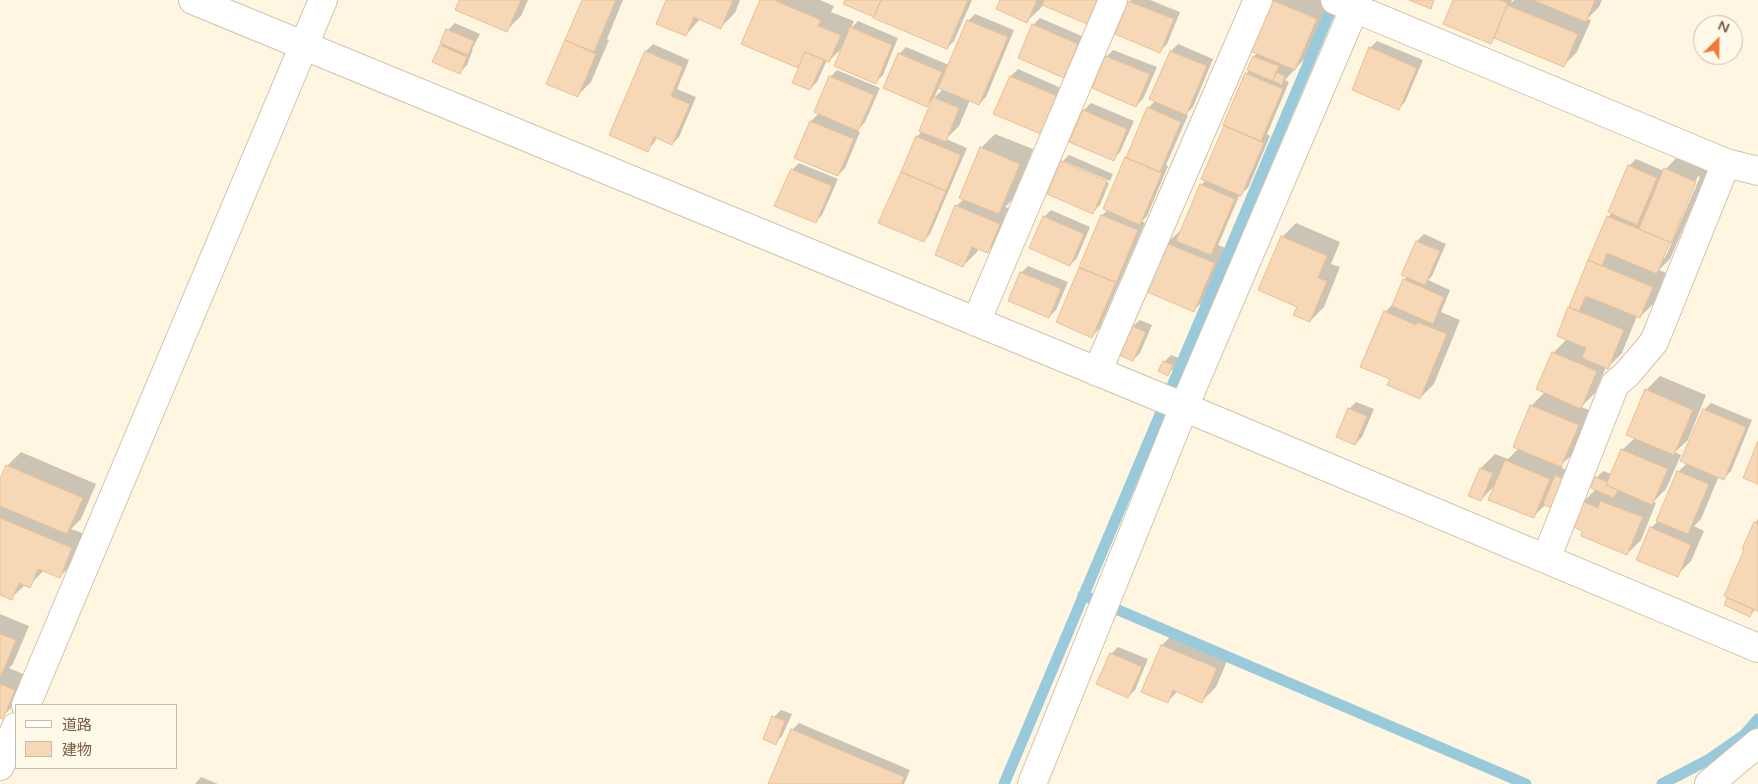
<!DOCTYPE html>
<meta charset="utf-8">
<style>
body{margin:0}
#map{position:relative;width:1758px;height:784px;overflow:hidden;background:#fef6e1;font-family:"Varela Round","Noto Sans JP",sans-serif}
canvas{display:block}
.legend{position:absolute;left:15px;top:704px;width:162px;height:65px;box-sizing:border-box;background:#fff9e9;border:1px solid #c9bba8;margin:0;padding:6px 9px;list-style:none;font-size:15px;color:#785d46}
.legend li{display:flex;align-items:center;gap:10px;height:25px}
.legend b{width:25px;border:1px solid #c9bba8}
.north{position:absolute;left:1693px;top:15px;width:50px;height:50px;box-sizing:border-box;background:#fff9e9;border:1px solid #c9bba8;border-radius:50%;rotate:23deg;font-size:14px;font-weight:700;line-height:20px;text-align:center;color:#785d46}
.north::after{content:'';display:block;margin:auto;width:18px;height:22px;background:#f3793b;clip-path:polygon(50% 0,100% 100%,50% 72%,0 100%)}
</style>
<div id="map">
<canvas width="1758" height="784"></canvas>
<ul class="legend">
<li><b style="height:6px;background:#fff"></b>道路</li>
<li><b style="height:14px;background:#f6d7b6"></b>建物</li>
</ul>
<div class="north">N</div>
</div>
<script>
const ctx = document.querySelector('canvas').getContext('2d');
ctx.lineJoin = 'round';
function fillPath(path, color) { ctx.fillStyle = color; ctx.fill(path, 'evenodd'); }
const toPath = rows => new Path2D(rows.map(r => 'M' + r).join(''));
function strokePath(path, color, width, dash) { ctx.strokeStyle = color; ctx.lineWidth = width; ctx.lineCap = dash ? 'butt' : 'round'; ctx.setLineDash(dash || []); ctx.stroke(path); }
fillPath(toPath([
 [461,0,528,0,521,16,507,30],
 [583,0,623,0,607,39,609,40,591,82,577,96,548,83],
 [668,0,740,0,735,13,721,27,700,19,686,35],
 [762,0,820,0,834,6,831,12,854,21,851,28,858,21,898,38,883,75,876,82,843,47,829,61,827,60,817,82,810,89,800,67,743,43],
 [846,0,972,0,954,41,947,48],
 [1001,0,1100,0,1094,16,1087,23,1043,4,1041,8,1027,21],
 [1131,0,1150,0,1180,12,1167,44,1160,51,1116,34],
 [1273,0,1319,0,1330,5,1309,54,1285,80,1289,82,1267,134,1270,136,1248,188,1240,194,1218,245,1228,249,1208,296,1194,310,1167,243,1181,230,1201,185,1206,180,1202,179,1246,74,1249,70,1254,56,1258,53,1251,50],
 [1454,0,1512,0,1511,3,1514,0,1602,0,1599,7,1587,19,1591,20,1577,52,1563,66,1495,38,1490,42],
 [975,14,1014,30,986,97,979,104,970,100,959,126,946,139,967,148,930,234,923,241,917,137,922,131,934,98,927,105,899,54,906,47,949,65,968,21],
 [939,87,943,89,934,98],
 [1040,18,1084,37,1070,69,1063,76,1033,25],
 [455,23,480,34,472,49,473,49,467,65,460,72,441,46,443,43,448,30],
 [1377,41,1423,60,1405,102,1398,109,1370,48],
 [653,44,689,60,677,89,696,97,679,137,672,144,657,137,654,143,647,150,646,51],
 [1178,44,1213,59,1193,107,1186,114,1188,115,1166,165,1168,166,1147,216,1142,221,1145,223,1099,329,1092,336,1058,322,1102,215,1108,210,1148,108,1155,101,1171,51],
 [1113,50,1157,67,1143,99,1136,106,1106,57],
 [1018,69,1063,89,1048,126,1041,133,1011,76],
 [837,70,880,88,865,122,857,131,860,132,845,168,838,175,811,121,819,113,830,77],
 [1091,103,1134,121,1120,152,1113,159,1071,141,1084,110],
 [995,134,1033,149,1013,199,1005,207,1013,210,1001,238,987,252,979,248,977,252,963,266,956,206,964,199,981,148],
 [1069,155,1113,174,1110,181,1063,161,1063,164,1109,183,1100,205,1093,212,1062,162],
 [1679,155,1709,168,1670,259,1659,270,1666,273,1654,303,1640,317,1637,316,1622,353,1608,367,1606,367,1595,393,1581,407,1592,411,1575,452,1562,464,1562,468,1570,472,1558,500,1551,507,1546,504,1533,517,1495,485,1481,500,1481,468,1495,454,1508,459,1519,448,1531,406,1545,392,1553,353,1567,339,1558,335,1608,217,1612,213,1629,166,1636,159,1664,171],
 [1698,176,1700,177,1665,258,1662,258],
 [799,163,838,179,822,215,815,222,792,170],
 [1051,210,1090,227,1077,258,1070,265,1044,217],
 [1296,223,1340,242,1331,264,1340,267,1324,307,1310,321,1298,306,1282,237],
 [1424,234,1446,244,1432,276,1428,280,1450,290,1441,312,1460,320,1434,384,1420,398,1391,379,1385,312,1395,302,1404,280,1408,276,1403,274,1417,241],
 [1028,266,1068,282,1056,310,1049,317,1021,273],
 [1140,320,1152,325,1140,353,1133,360,1121,354,1133,326],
 [1171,355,1179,358,1175,367,1168,374,1164,362],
 [1660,376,1706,395,1688,440,1675,452,1681,455,1666,489,1653,502,1656,503,1641,540,1627,554,1583,502,1596,489,1596,478,1603,471,1612,474,1622,450,1635,438,1646,390],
 [1356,402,1374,409,1362,437,1355,444,1349,409],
 [1711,403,1752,420,1731,471,1724,478,1719,476,1701,519,1694,526,1704,531,1691,561,1677,575,1651,528,1658,521,1678,472,1687,463,1704,410],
 [21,452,96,484,81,519,71,529,85,534,74,563,60,576,44,570,29,586,25,585,11,598,0,593,0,482,7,466],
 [1758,519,1758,610,1756,609,1750,615,1726,604,1755,523],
 [0,614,29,626,13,664,9,668,28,676,16,703,2,717,0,716],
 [1176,631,1230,654,1216,687,1202,701,1178,691,1167,702,1142,691,1162,645],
 [1118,647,1148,659,1135,690,1128,697,1111,654],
 [781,710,792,714,782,736,775,743,764,739,774,717],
 [799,723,910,770,904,784,769,784,792,730],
 [201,777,218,784,195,784]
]), '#0003');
strokePath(toPath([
 [1083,595,1526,784],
 [1004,784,1335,0],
 [1662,784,1708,760,1744,735,1758,719]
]), '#99cadc', 11);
const building = toPath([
 [459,0,521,0,507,32,455,10,459,0],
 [582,0,616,0,594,52,565,40,582,0],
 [666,0,733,0,721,29,694,17,686,36,656,24,666,0],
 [760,0,774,0,821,20,818,26,841,35,829,62,805,52,798,68,741,44,760,0],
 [845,0,881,0,874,17,843,4,845,0],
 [881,0,968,0,947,49,873,18,881,0],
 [1000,0,1037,0,1027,23,996,9,1000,0],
 [1044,0,1097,0,1087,24,1042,5,1044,0],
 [1272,0,1317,19,1295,70,1250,51,1272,0],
 [1409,0,1434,0,1431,9,1409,0],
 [1453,0,1500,0,1508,3,1491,44,1443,24,1453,0],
 [1533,0,1595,0,1586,22,1533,0],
 [1128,1,1174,19,1160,53,1115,34,1128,1],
 [1507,5,1578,34,1564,67,1494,38,1507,5],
 [967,20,1008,37,979,105,938,88,967,20],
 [1032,24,1078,44,1064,78,1018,58,1032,24],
 [850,27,892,45,876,84,834,66,850,27],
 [446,29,474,41,468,55,440,43,446,29],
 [565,40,596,54,578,97,546,84,565,40],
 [440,45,467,57,460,74,432,62,440,45],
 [1369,47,1417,68,1399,110,1352,90,1369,47],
 [645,51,683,67,671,96,690,104,672,145,654,137,648,152,609,135,645,51],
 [1170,51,1207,66,1186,115,1149,99,1170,51],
 [805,52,824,60,810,90,792,83,805,52],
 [898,53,942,72,927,107,883,88,898,53],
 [1105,56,1150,74,1136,107,1092,88,1105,56],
 [1253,56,1279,66,1273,81,1247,70,1253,56],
 [1276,72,1285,76,1282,85,1273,81,1276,72],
 [1245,73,1283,89,1261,141,1223,125,1245,73],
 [829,76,874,95,858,131,814,112,829,76],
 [1010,76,1057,96,1041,134,993,114,1010,76],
 [933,97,959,108,946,142,919,131,933,97],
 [1147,107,1181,122,1160,172,1126,158,1147,107],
 [1083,110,1127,129,1114,161,1069,142,1083,110],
 [810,121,854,139,838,176,794,158,810,121],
 [1224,126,1264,143,1241,196,1201,179,1224,126],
 [916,136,961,155,946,191,901,172,916,136],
 [980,147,1020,164,999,214,959,198,980,147],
 [1125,157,1162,173,1140,225,1103,209,1125,157],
 [1061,161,1107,181,1093,214,1047,194,1061,161],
 [1628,165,1657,178,1637,225,1608,212,1628,165],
 [1664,168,1696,182,1671,243,1639,229,1664,168],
 [791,169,832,186,816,223,774,206,791,169],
 [901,172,946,191,924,242,878,223,901,172],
 [1200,184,1235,199,1211,255,1176,241,1200,184],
 [955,205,1000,224,988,253,972,247,963,267,935,255,955,205],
 [1101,215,1138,230,1116,283,1079,267,1101,215],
 [1043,216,1084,234,1070,266,1029,248,1043,216],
 [1607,216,1670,242,1657,274,1607,253,1602,266,1588,260,1607,216],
 [1281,236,1327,256,1318,278,1327,281,1310,322,1293,315,1297,307,1258,290,1281,236],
 [1416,241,1440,251,1425,285,1401,275,1416,241],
 [1166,243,1215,263,1194,312,1145,291,1166,243],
 [1588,260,1653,287,1640,318,1586,296,1579,311,1569,307,1588,260],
 [1079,268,1116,282,1092,338,1056,322,1079,268],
 [1020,272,1061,289,1049,318,1008,301,1020,272],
 [1403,279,1444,297,1433,324,1392,306,1403,279],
 [1568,307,1624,330,1608,369,1582,358,1586,348,1557,336,1568,307],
 [1384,311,1416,325,1418,322,1447,334,1420,399,1387,385,1390,379,1360,367,1384,311],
 [1132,326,1146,332,1133,361,1119,355,1132,326],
 [1552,352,1597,371,1581,409,1536,389,1552,352],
 [1163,361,1173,365,1168,376,1158,371,1163,361],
 [1645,389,1693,410,1674,455,1626,435,1645,389],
 [1530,405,1579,425,1561,467,1513,447,1530,405],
 [1348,408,1367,416,1355,445,1336,437,1348,408],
 [1703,409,1746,427,1724,480,1680,461,1703,409],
 [1758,441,1758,484,1743,478,1758,441],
 [1621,449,1668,469,1652,505,1606,485,1621,449],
 [1505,460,1550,479,1534,518,1488,500,1505,460],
 [6,465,83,498,67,534,0,506,0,479,6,465],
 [1480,468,1493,473,1481,501,1468,496,1480,468],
 [1677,471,1709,484,1688,534,1656,521,1677,471],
 [1555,475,1563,479,1551,508,1543,504,1555,475],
 [1595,477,1608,482,1606,485,1618,490,1614,498,1591,488,1595,477],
 [1582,501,1598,508,1600,501,1643,517,1627,555,1581,536,1582,531,1572,526,1582,501],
 [0,518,72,548,60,578,38,569,30,588,19,583,12,600,0,595,0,518],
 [1754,522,1758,524,1758,611,1724,596,1744,550,1742,549,1754,522],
 [1650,527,1691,545,1678,577,1636,560,1650,527],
 [1727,598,1753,609,1750,617,1724,605,1727,598],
 [0,634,16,640,0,678,0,634],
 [1161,645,1217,668,1202,703,1173,690,1168,703,1141,692,1161,645],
 [1110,653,1142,667,1128,698,1096,684,1110,653],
 [0,684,15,690,3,719,0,718,0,684],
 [772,716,785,721,776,745,763,739,772,716],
 [791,729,904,777,901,784,768,784,791,729]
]);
fillPath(building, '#f6d7b6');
strokePath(building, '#eabf95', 1);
const minor = toPath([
 [193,0,1184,407,1758,648],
 [1335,0,1726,163,1758,171],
 [976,322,1113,0],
 [1097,372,1258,0],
 [1546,559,1615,384,1626,375,1654,342,1726,163],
 [26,705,323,0],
 [0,766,16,727],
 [1032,784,1184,407,1358,0],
 [1709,784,1758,743]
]);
strokePath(minor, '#d2c1aa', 30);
strokePath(minor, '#fff', 28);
</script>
